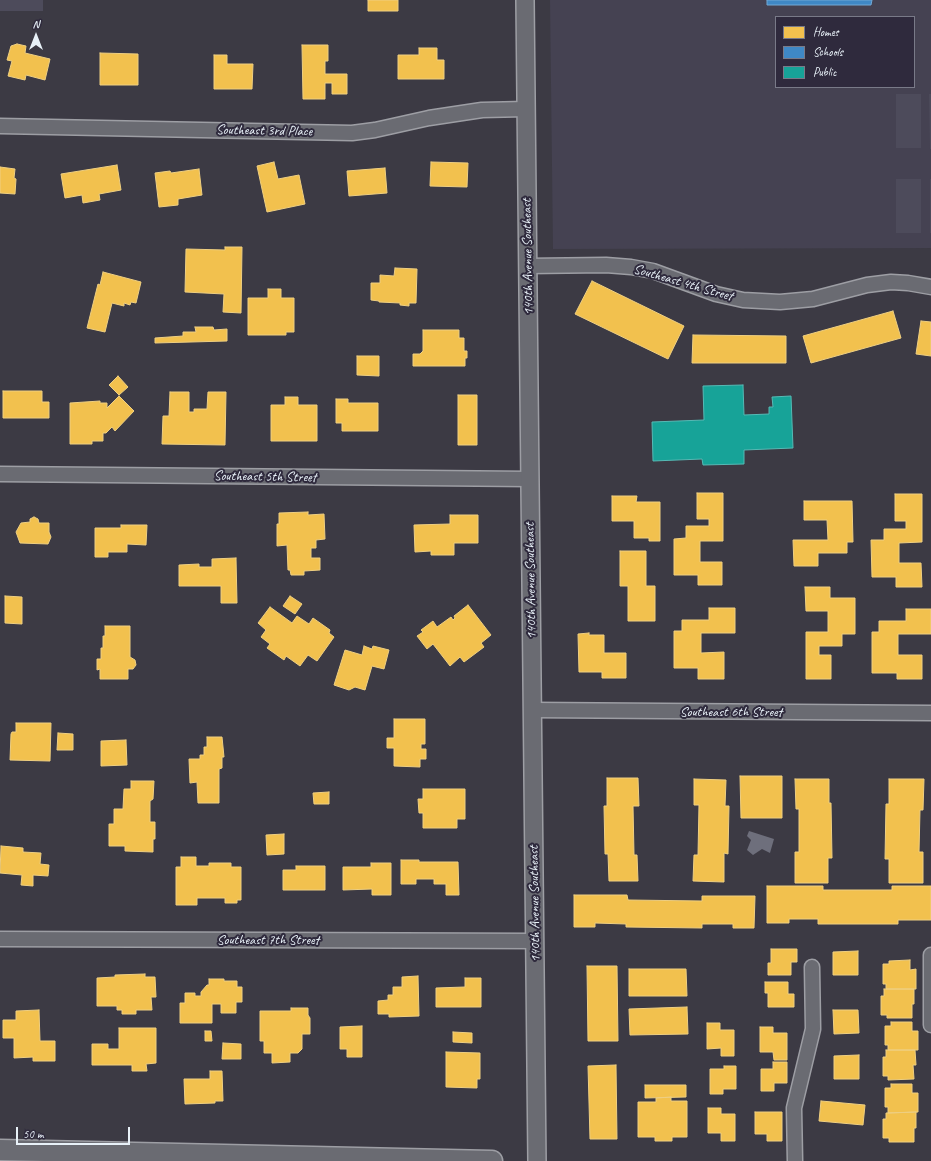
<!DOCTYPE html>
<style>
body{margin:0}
#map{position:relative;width:931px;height:1161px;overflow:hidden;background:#3c3a44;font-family:Caveat,sans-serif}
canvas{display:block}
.legend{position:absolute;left:775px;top:16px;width:140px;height:72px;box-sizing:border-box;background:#2f2a3d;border:1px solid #797a88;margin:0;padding:5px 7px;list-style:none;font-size:12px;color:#e8f1f8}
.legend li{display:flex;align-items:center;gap:8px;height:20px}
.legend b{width:20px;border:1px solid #797a88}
.north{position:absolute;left:16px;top:16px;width:40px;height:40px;-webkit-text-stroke:3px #2f2a3d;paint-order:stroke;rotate:0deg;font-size:11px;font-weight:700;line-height:16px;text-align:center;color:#e8f1f8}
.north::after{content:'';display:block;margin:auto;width:14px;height:18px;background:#e8f1f8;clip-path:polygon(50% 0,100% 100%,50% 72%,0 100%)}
.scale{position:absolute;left:16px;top:1127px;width:114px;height:18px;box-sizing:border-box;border:2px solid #e8f1f8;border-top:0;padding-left:5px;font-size:12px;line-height:14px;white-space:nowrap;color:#e8f1f8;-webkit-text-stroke:3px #2f2a3d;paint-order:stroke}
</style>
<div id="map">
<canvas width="931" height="1161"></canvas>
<ul class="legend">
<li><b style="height:11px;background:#f2c14e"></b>Homes</li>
<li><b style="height:11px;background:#3f88c5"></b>Schools</li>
<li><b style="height:11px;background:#17a398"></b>Public</li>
</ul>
<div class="north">N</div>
<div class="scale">50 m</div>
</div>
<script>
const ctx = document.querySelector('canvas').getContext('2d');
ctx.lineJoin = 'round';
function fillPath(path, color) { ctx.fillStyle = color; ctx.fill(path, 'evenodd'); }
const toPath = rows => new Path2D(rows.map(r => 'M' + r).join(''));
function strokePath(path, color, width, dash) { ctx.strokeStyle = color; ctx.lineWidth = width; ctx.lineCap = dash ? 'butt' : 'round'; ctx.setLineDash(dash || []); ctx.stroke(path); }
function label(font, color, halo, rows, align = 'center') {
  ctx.font = font + ' Caveat,sans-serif'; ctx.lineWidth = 4; ctx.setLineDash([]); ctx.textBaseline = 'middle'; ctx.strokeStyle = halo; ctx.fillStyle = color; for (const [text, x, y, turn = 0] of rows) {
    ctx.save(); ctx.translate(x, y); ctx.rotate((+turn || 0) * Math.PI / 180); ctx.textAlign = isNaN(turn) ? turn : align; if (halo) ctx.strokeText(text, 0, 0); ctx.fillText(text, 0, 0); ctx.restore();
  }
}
fillPath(toPath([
 [550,0,931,0,931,248,553,249],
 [776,17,914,17,914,87,776,87]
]), '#454252');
fillPath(toPath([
 [0,0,43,0,43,11,0,11],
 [896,94,921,94,921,148,896,148],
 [929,94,931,94,931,149,930,149],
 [896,179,921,179,921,233,896,233],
 [930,179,931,179,931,233,930,233]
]), '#4d4b5b');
fillPath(toPath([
 [749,831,774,839,770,853,762,849,753,855,747,850,751,840,747,836]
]), '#6e6f7c');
const homes = toPath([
 [368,0,398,0,398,11,368,11,368,0],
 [17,44,26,46,25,53,50,59,45,80,26,75,25,80,8,76,12,61,7,60,11,46,17,44],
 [302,45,328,45,328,61,325,61,325,74,347,74,347,94,332,94,332,83,325,83,325,99,303,99,302,45],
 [419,48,437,48,437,60,444,60,444,79,398,79,398,55,419,55,419,48],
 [100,53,138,54,138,85,100,85,100,53],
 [214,55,227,55,227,64,253,64,252,89,214,89,214,55],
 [274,162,278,179,299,175,305,204,267,212,257,166,274,162],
 [431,162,468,163,467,187,430,186,431,162],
 [117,165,121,190,99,194,100,200,83,203,82,195,65,198,61,174,117,165],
 [0,167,15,169,14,178,16,179,15,194,0,193,0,167],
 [385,168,387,193,349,196,347,171,385,168],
 [199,169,202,195,178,199,178,205,159,207,155,173,170,171,171,173,199,169],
 [225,247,242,247,241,313,223,312,224,294,185,292,186,249,225,250,225,247],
 [395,268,417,269,416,303,409,303,409,306,400,305,400,303,379,302,379,301,371,300,371,283,380,283,380,275,394,276,395,268],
 [103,272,141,282,136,303,131,302,130,305,124,303,124,306,112,303,105,332,87,328,98,284,100,285,103,272],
 [592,281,684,326,668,359,575,314,592,281],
 [268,289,281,289,281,298,294,298,294,332,286,332,286,335,248,335,248,298,268,298,268,289],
 [893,311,901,338,811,363,803,336,893,311],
 [921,321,931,322,931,356,916,354,921,321],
 [195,327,213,327,214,330,227,329,227,341,155,343,155,338,183,336,183,332,196,332,195,327],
 [423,330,459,330,459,338,464,338,464,351,467,351,467,358,465,358,465,366,413,366,413,354,420,354,423,351,423,330],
 [693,335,786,336,786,363,692,363,693,335],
 [357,356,379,356,379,376,357,375,357,356],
 [118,376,128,387,119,395,109,385,118,376],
 [3,391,42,391,42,402,49,402,49,418,3,418,3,391],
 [170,392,189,392,189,412,194,412,194,409,207,409,208,392,226,392,225,445,162,444,163,416,169,416,170,392],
 [458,395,477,395,477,445,458,445,458,395],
 [119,396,134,411,115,431,112,427,106,433,103,433,103,441,92,441,92,444,70,444,70,403,100,401,100,403,107,403,107,408,119,396],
 [285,397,298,397,298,405,317,405,317,441,271,441,271,405,285,405,285,397],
 [336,399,348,399,348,403,378,403,378,431,342,431,342,423,336,423,336,399],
 [697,493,723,493,723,541,700,541,700,562,722,562,722,585,698,585,698,575,674,575,674,539,686,538,686,526,709,526,709,519,697,519,697,493],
 [895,494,922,494,922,542,899,543,899,563,921,563,922,587,896,587,896,577,872,577,871,540,884,540,884,529,906,529,906,521,895,521,895,494],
 [612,496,637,496,636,502,660,502,660,541,649,541,649,538,634,538,634,521,612,521,612,496],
 [804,501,852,501,853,542,847,542,847,553,818,553,818,566,794,566,793,540,828,540,827,520,804,520,804,501],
 [308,512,308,515,324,514,325,539,316,540,316,548,311,548,311,558,320,558,320,570,304,571,304,575,291,575,290,570,288,570,287,545,277,546,277,524,279,524,279,513,308,512],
 [450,515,478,515,478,543,454,543,454,555,431,555,431,551,415,552,414,525,450,524,450,515],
 [34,517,38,519,39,523,49,523,49,532,51,537,48,544,20,543,16,532,21,523,30,522,30,519,34,517],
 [121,525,147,525,146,545,127,544,127,552,108,552,108,557,95,557,95,528,121,528,121,525],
 [620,551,646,551,646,586,655,586,655,621,628,621,628,586,620,586,620,551],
 [236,558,237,603,221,603,221,586,179,586,179,565,199,564,199,567,212,567,212,559,236,558],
 [805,587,830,587,830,598,855,598,855,634,842,634,842,646,819,646,819,655,831,655,831,679,806,679,806,632,828,632,828,611,806,611,805,587],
 [5,596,22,597,22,624,5,623,5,596],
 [290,596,302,604,295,614,283,606,290,596],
 [468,605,491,635,481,643,484,647,464,662,460,657,450,666,433,644,427,649,417,636,423,632,421,630,433,621,437,627,451,617,453,620,455,618,454,616,468,605],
 [270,607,292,623,297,616,309,624,313,618,330,630,329,633,334,637,317,661,308,655,300,666,286,656,284,660,267,648,270,644,261,637,266,630,258,623,270,607],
 [709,608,735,608,735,633,701,633,701,653,724,652,724,679,698,679,698,668,674,668,674,631,682,631,682,620,709,620,709,608],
 [906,609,931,609,931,634,898,634,898,655,922,655,922,679,897,679,897,673,872,673,872,632,879,632,879,621,906,621,906,609],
 [105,626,130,626,130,657,135,660,136,665,133,669,128,669,128,679,100,679,100,669,97,670,97,659,101,659,101,648,103,648,103,636,105,636,105,626],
 [589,633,589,635,604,635,604,653,626,653,626,678,602,678,602,672,579,672,578,634,589,633],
 [364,646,372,649,373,646,389,650,384,669,372,666,365,690,355,687,349,690,334,685,345,650,362,655,364,646],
 [394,719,425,719,425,744,421,744,421,749,426,749,426,759,420,759,420,767,394,766,394,748,387,748,387,738,394,738,394,719],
 [16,723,51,723,50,761,10,760,11,734,12,732,16,732,16,723],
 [58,733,73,734,73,750,57,750,58,733],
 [207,737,222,737,224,757,222,757,222,768,219,769,219,803,198,803,197,782,190,783,189,759,200,759,200,755,204,755,204,747,207,747,207,737],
 [126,740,127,765,101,766,101,741,126,740],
 [740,776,782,776,782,818,741,818,740,776],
 [607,778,638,778,639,806,633,806,634,855,637,855,638,881,609,881,608,854,605,854,604,806,607,806,607,778],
 [694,779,726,780,725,806,729,806,728,854,724,853,724,882,693,881,694,855,698,855,699,805,694,805,694,779],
 [795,779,829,779,829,803,831,803,832,858,828,858,828,883,795,883,795,852,799,852,799,809,796,809,795,779],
 [889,779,924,779,923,810,920,810,919,852,923,852,923,883,889,883,889,859,885,859,886,804,889,804,889,779],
 [131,781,154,781,153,799,150,801,150,822,155,822,155,839,153,839,153,852,125,851,125,846,109,846,109,824,114,824,114,809,123,809,124,789,131,789,131,781],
 [423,789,465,789,465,819,457,819,457,828,423,828,423,813,419,813,418,799,423,799,423,789],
 [329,792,329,804,314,804,313,793,329,792],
 [284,834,284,854,267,855,266,835,284,834],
 [1,846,23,848,23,852,41,853,40,864,49,865,48,876,33,875,33,886,21,885,22,875,0,873,1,846],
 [181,857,196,857,196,866,209,866,209,863,231,863,231,867,241,867,241,900,237,900,237,903,225,903,225,898,197,898,197,905,176,905,176,867,181,867,181,857],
 [401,860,419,860,419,862,458,862,459,895,446,895,446,884,434,884,434,879,416,879,416,884,401,884,401,860],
 [371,863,391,863,391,895,372,895,372,889,343,890,343,867,371,867,371,863],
 [296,866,325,866,325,890,283,890,283,870,296,870,296,866],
 [767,886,823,886,823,890,892,890,892,886,931,886,931,920,898,920,898,924,818,924,818,919,789,919,789,923,767,923,767,886],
 [574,895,627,895,628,900,702,901,702,896,755,896,754,928,733,928,733,924,702,924,702,928,626,927,626,924,595,923,595,927,574,927,574,895],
 [771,949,797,949,797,962,791,962,791,975,768,975,768,963,771,963,771,949],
 [858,951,858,975,833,975,833,952,858,951],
 [910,960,910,970,916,969,916,989,886,989,886,984,883,984,883,964,889,964,889,961,910,960],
 [587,966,617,966,618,1041,588,1041,587,966],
 [629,969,686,969,687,996,629,996,629,969],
 [145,974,145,977,155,977,156,997,151,997,152,1010,136,1010,136,1014,122,1014,122,1010,117,1010,117,1006,97,1006,97,978,115,977,115,975,145,974],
 [418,976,419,1016,389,1017,389,1014,378,1014,378,1001,388,1000,388,995,393,995,393,987,402,987,402,977,418,976],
 [465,978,481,978,481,1007,436,1007,436,988,465,987,465,978],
 [209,979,224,979,224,981,237,981,237,987,242,987,242,1002,236,1002,236,1013,221,1013,221,1004,212,1004,212,1023,180,1023,180,1003,185,1003,185,993,195,993,195,996,201,996,201,992,207,985,209,985,209,979],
 [765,982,788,982,788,994,794,994,794,1007,768,1007,768,993,765,993,765,982],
 [884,989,914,989,914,1004,912,1004,912,1018,887,1018,887,1015,881,1015,881,996,884,996,884,989],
 [687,1007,688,1034,630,1035,629,1009,687,1007],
 [291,1008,308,1008,308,1015,310,1018,310,1034,302,1034,302,1049,298,1053,290,1053,290,1062,272,1063,272,1053,264,1053,264,1041,260,1041,260,1011,291,1011,291,1008],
 [39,1010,40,1041,55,1041,55,1061,33,1061,33,1057,14,1058,14,1038,3,1038,3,1020,16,1020,16,1011,39,1010],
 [833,1010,858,1010,859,1033,834,1034,833,1010],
 [891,1022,912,1022,912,1031,918,1031,918,1050,888,1050,888,1045,885,1045,885,1026,891,1026,891,1022],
 [707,1023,720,1023,720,1030,734,1030,734,1056,721,1056,721,1048,707,1049,707,1023],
 [362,1026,362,1057,347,1057,347,1049,340,1049,340,1027,362,1026],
 [760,1027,773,1027,773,1033,787,1033,787,1060,774,1060,773,1052,760,1052,760,1027],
 [119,1028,156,1028,156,1063,146,1064,147,1071,132,1071,132,1065,92,1065,92,1044,108,1044,108,1049,119,1049,119,1028],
 [205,1031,211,1031,212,1041,205,1041,205,1031],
 [453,1032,472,1033,472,1043,453,1042,453,1032],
 [223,1043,241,1044,241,1059,222,1059,223,1043],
 [886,1050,915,1050,916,1065,913,1065,914,1079,888,1080,888,1076,883,1076,883,1057,886,1057,886,1050],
 [446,1052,480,1053,480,1079,477,1079,477,1088,446,1087,446,1052],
 [859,1055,859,1079,834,1079,834,1056,859,1055],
 [773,1062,787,1062,787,1083,774,1083,774,1091,761,1091,761,1069,773,1069,773,1062],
 [616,1065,617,1139,590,1139,588,1066,616,1065],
 [724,1066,736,1066,736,1089,723,1089,723,1094,710,1094,710,1069,724,1069,724,1066],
 [210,1071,222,1071,223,1101,215,1101,215,1103,185,1104,184,1079,210,1079,210,1071],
 [891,1084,912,1084,912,1093,918,1093,918,1112,888,1113,888,1107,885,1107,885,1088,891,1088,891,1084],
 [645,1085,686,1085,686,1097,645,1098,645,1085],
 [671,1097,671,1101,687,1101,687,1137,672,1137,672,1141,655,1141,655,1137,638,1137,638,1102,656,1102,656,1098,671,1097],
 [821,1101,865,1105,863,1125,819,1121,821,1101],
 [708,1108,721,1108,721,1114,735,1114,735,1141,721,1141,721,1133,708,1133,708,1108],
 [755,1112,782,1112,782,1141,767,1141,767,1134,755,1134,755,1112],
 [916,1112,916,1128,914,1128,914,1142,889,1142,889,1138,883,1138,883,1119,886,1119,886,1113,916,1112]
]);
fillPath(homes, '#f2c14e');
strokePath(homes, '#efcf81', 1);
const schools = toPath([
 [767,0,872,0,871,5,767,5,767,0]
]);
fillPath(schools, '#3f88c5');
strokePath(schools, '#72a8d4', 1);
const public = toPath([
 [743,385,744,415,769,414,769,407,773,407,772,397,791,396,793,448,744,450,744,464,703,465,702,459,653,461,652,422,704,420,703,386,743,385]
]);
fillPath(public, '#17a398');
strokePath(public, '#56bab5', 1);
const minor = toPath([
 [0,126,352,133,375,130,429,118,482,110,526,109],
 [528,266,606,265,631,267,653,271,716,294,743,300,780,302,813,299,867,285,891,282,908,283,931,287],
 [0,474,530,479],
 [532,710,931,713],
 [0,939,535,941],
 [931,955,931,1025],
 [795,1161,794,1108,813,1029,812,967]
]);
const tertiary = toPath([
 [525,0,537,1161]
]);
const secondary = toPath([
 [0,1150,492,1161]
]);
strokePath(minor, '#9d9ea4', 17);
strokePath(tertiary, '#9d9ea4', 20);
strokePath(secondary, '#9d9ea4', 23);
strokePath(minor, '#6a6b72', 14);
strokePath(tertiary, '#6a6b72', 17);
strokePath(secondary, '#6a6b72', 20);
label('14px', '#e8f1f8', '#2f2a3d', [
 ["Southeast 3rd Place",264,131,1],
 ["140th Avenue Southeast",528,257,-91],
 ["Southeast 4th Street",683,283,16],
 ["Southeast 5th Street",265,477,1],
 ["140th Avenue Southeast",531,581,-91],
 ["Southeast 6th Street",731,712],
 ["140th Avenue Southeast",535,904,-91],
 ["Southeast 7th Street",268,940]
]);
</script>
